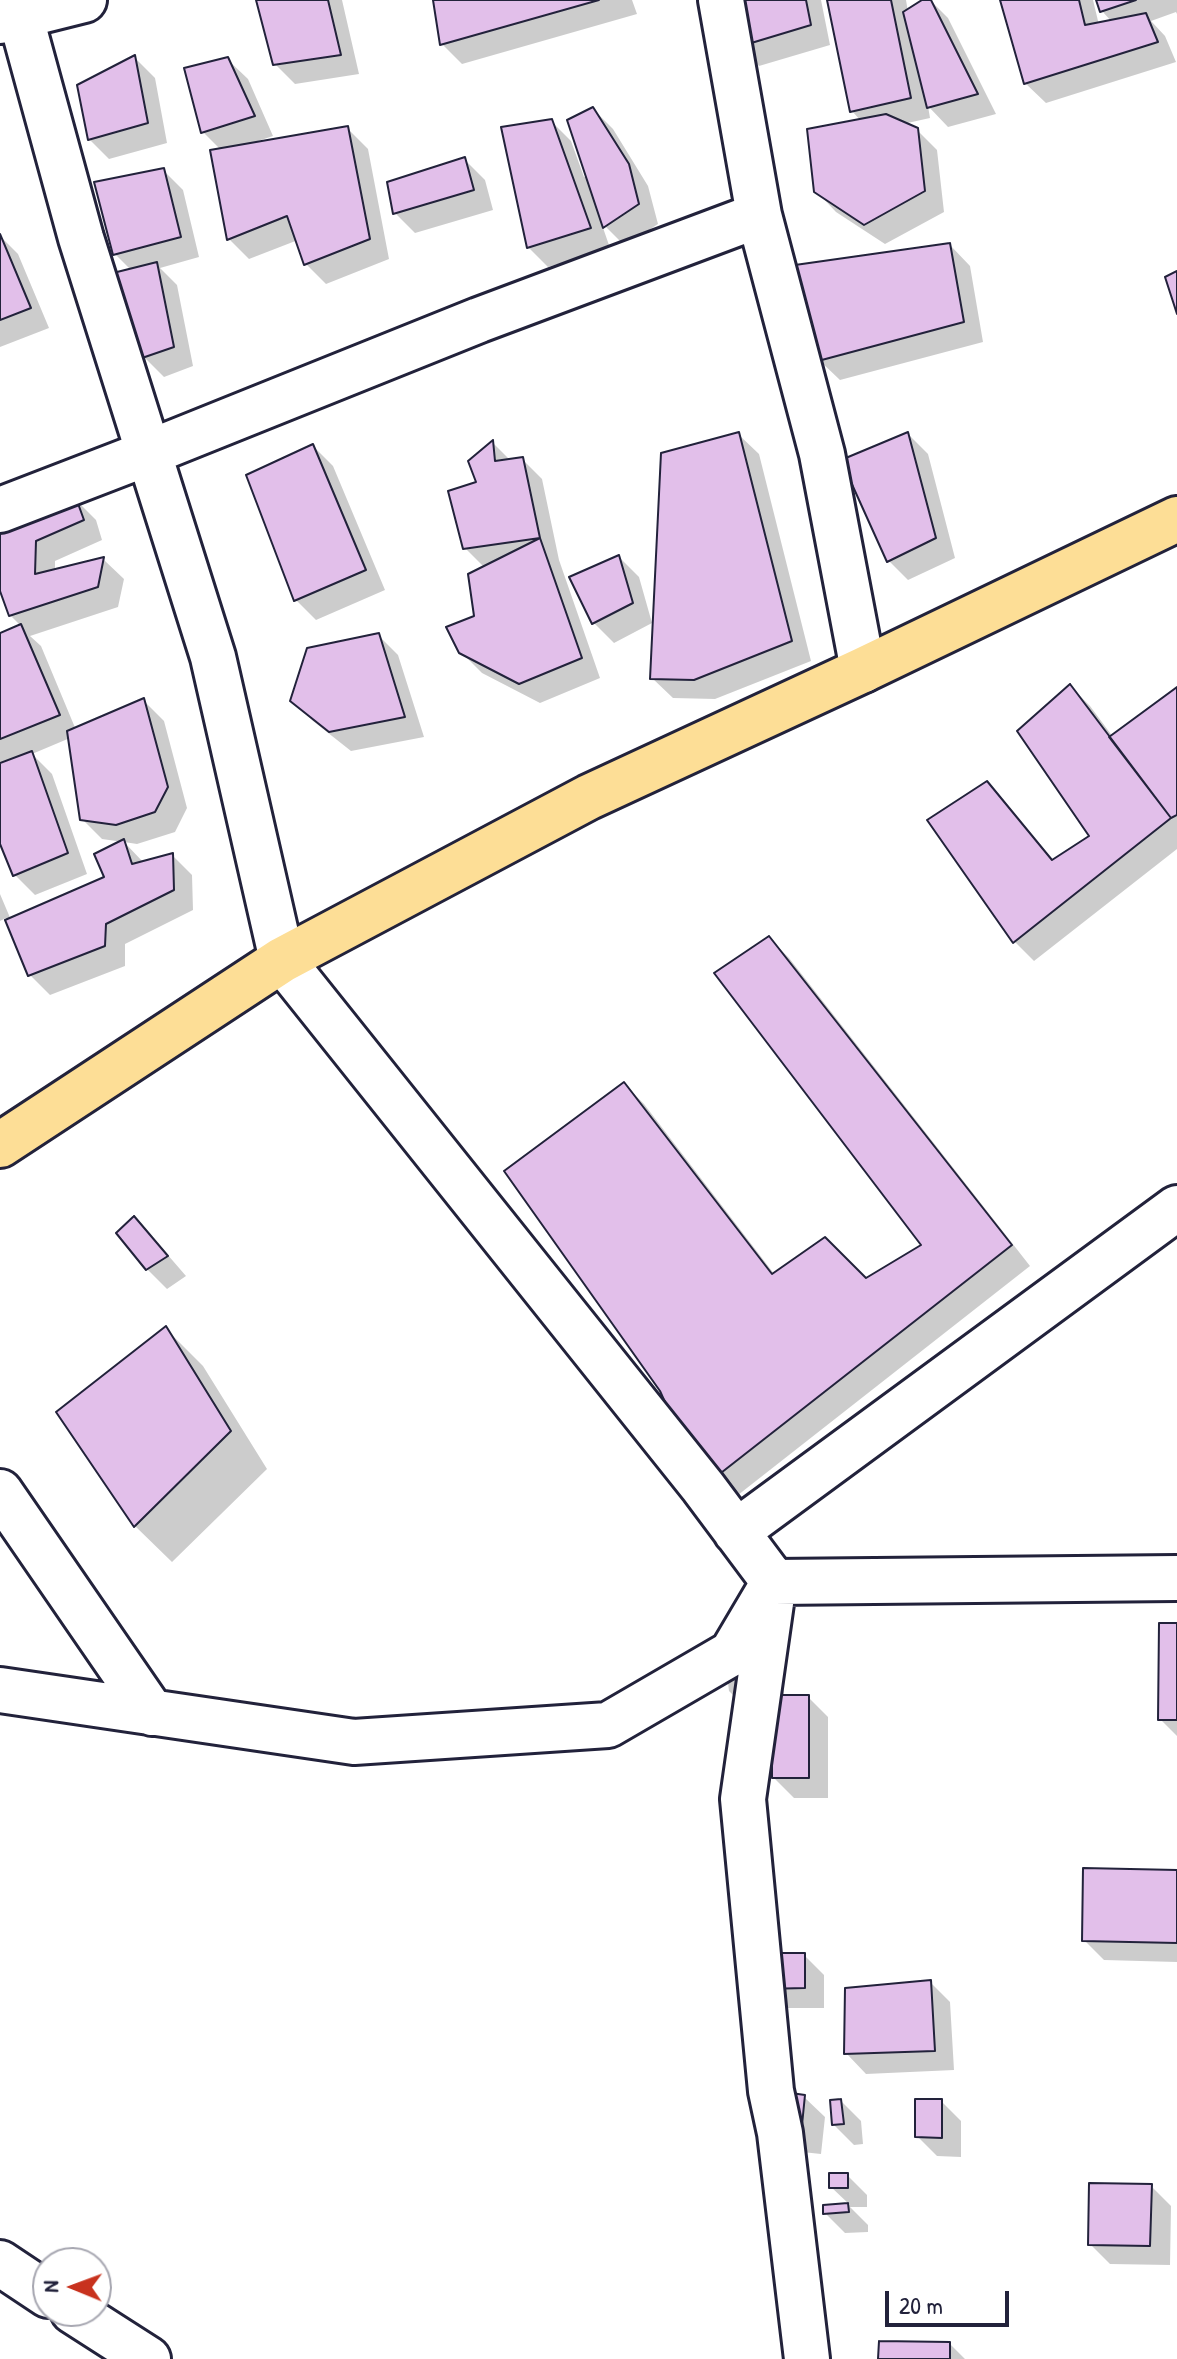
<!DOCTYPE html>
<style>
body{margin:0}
#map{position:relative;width:1177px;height:2359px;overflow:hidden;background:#fff;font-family:"Patrick Hand",sans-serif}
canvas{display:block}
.north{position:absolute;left:32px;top:2247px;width:80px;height:80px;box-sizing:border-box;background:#fff;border:2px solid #a7a7b1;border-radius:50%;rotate:271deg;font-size:22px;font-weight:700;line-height:32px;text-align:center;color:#22223b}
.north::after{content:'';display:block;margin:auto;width:28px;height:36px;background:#c8321e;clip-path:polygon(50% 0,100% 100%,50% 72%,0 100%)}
.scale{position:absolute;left:885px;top:2291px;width:124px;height:36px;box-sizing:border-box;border:4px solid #22223b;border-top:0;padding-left:10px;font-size:24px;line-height:28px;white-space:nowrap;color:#22223b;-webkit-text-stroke:6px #fff;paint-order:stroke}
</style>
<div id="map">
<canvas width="1177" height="2359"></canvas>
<div class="north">N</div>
<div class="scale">20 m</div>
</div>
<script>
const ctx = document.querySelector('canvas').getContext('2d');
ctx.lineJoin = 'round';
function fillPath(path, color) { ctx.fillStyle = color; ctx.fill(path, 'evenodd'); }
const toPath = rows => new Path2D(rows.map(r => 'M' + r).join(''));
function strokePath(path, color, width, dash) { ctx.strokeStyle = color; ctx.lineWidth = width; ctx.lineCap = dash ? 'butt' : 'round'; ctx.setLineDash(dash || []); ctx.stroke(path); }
fillPath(toPath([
 [259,0,342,0,359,74,295,84,275,64],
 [435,0,632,0,637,14,462,64,442,44],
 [733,0,821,0,830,45,759,66,739,46],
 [829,0,906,0,908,12,930,0,948,18,996,114,948,127,928,106,930,118,903,124,917,130,937,150,944,212,885,244,836,212,816,191,861,121,852,111],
 [1002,0,1093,0,1099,25,1112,22,1102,11,1098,0,1177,0,1177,14,1176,12,1151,21,1165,36,1176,62,1046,103,1025,83],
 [135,58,155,78,167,143,109,159,89,139],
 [227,59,248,79,273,136,255,142,256,144,348,129,368,149,389,259,326,284,306,264,298,240,249,259,229,239,212,152,221,150,203,132],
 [593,109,613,129,648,186,658,224,625,246,601,222,610,248,548,267,528,247,551,121,571,141,584,177,588,176],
 [465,160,485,180,493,210,415,233,395,213],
 [163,170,183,190,199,257,160,268,177,285,193,366,164,377,144,357,132,271,115,254],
 [0,236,18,254,49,328,0,347],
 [950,245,970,266,983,342,840,380,819,360],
 [738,434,759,454,811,661,715,699,673,698,652,678],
 [908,434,928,454,955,558,908,580,888,560],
 [493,443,511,461,522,459,542,479,559,560,600,678,540,703,482,673,461,652,476,617,485,568,465,548,479,483],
 [313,446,333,466,385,590,316,620,296,600,248,476],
 [76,500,96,520,102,540,55,561,55,571,104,560,124,579,118,607,30,636,41,646,76,730,144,701,164,721,187,808,175,832,137,844,124,842,144,863,172,855,192,875,193,910,125,944,125,966,50,995,30,975,6,918,0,921,0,894,11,920,107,878,123,842,102,839,82,819,70,738,32,754,52,774,87,874,35,895,15,875,0,839,0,635,21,626,10,615,0,584,0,528],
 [619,557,639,577,652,623,614,643,594,623],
 [378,635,398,655,424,737,351,751,313,721,292,700],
 [1070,686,1090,706,1113,737,1177,689,1177,849,1034,961,1014,941,986,784,1054,861,1091,836],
 [769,938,789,958,1030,1266,724,1506,624,1084,644,1104,775,1275,866,1281,924,1246],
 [154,1239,186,1276,167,1289,147,1269],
 [166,1329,203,1366,267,1469,172,1562,135,1526],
 [1177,1625,1177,1736,1160,1719],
 [762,1663,783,1683,784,1697,808,1697,828,1717,828,1798,794,1798,774,1778,774,1708,749,1711,729,1691,726,1667],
 [1177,1872,1177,1962,1104,1960,1084,1940],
 [804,1955,824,1975,824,2008,786,2008,766,1988],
 [930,1982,950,2002,954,2070,866,2074,846,2053],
 [804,2097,825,2117,821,2154,802,2152,782,2132],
 [841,2101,861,2121,863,2144,854,2145,834,2125],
 [941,2101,961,2121,961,2157,937,2156,917,2136],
 [847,2175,867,2195,867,2207,850,2207,868,2225,868,2232,845,2233,825,2213,825,2207,850,2205,831,2187],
 [1151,2186,1171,2206,1170,2265,1110,2264,1090,2244],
 [950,2344,965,2359,880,2359]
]), '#0003');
const building = toPath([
 [256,0,328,0,341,55,273,65,256,0],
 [433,0,599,0,440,45,433,0],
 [731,0,806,0,811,25,738,47,731,0],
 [827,0,891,0,911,98,850,112,827,0],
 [922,0,931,0,978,94,927,108,903,12,922,0],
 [1000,0,1079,0,1085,25,1146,13,1158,42,1024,84,1000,0],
 [1096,0,1136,0,1100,12,1096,0],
 [135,55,148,123,88,140,77,85,135,55],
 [228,57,255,116,201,133,184,68,228,57],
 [593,107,629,164,639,204,603,228,567,120,593,107],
 [886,114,918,128,925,191,864,225,814,192,807,129,886,114],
 [552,119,591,228,527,248,501,127,552,119],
 [348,126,370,239,304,265,287,216,227,240,210,150,348,126],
 [465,157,474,190,393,214,387,182,465,157],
 [164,168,181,237,113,255,94,182,164,168],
 [0,234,31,308,0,320,0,234],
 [950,243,964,322,818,361,788,266,950,243],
 [157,262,174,347,142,358,113,273,157,262],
 [1177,271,1177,314,1165,277,1177,271],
 [739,432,792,641,694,680,650,679,661,453,739,432],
 [908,432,936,538,887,562,841,460,908,432],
 [493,440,495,461,523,457,540,538,463,549,448,491,476,482,468,461,493,440],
 [313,444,366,570,294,601,246,475,313,444],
 [76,498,84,520,36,541,35,574,104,557,98,587,9,616,0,591,0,526,76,498],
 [540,538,582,658,519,684,459,653,446,627,474,616,468,574,540,538],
 [619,555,633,603,592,624,569,577,619,555],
 [21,624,60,715,0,739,0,633,21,624],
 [379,633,405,717,329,732,290,701,307,648,379,633],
 [1070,684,1171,818,1013,943,927,820,987,781,1052,860,1089,836,1017,731,1070,684],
 [1177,687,1177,815,1171,818,1109,737,1177,687],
 [144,698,168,787,155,812,116,825,80,820,67,731,144,698],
 [32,751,68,853,13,876,0,844,0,763,32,751],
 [124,839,132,864,173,853,174,890,106,924,105,946,28,976,5,920,104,877,94,854,124,839],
 [769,936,1012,1245,703,1487,660,1391,504,1171,624,1082,772,1274,825,1237,866,1278,921,1245,714,973,769,936],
 [134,1216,168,1256,146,1270,116,1233,134,1216],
 [166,1326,231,1431,134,1527,56,1412,166,1326],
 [1159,1623,1177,1623,1177,1720,1158,1720,1159,1623],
 [772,1695,809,1695,809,1778,772,1778,772,1695],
 [1083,1868,1177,1870,1177,1943,1082,1941,1083,1868],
 [764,1953,805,1953,805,1988,764,1989,764,1953],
 [931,1980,935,2051,844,2054,845,1988,931,1980],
 [784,2092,805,2095,801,2135,784,2092],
 [841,2099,844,2124,832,2125,830,2100,841,2099],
 [915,2099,942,2099,942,2138,915,2137,915,2099],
 [829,2173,848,2173,848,2188,829,2188,829,2173],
 [1089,2183,1152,2184,1150,2246,1088,2245,1089,2183],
 [848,2203,849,2212,823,2214,823,2205,848,2203],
 [879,2341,950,2342,950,2359,878,2359,879,2341]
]);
fillPath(building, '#e2bfea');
strokePath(building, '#22223b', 2);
const minor = toPath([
 [16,0,81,238,213,657,282,960,703,1487,774,1582,1177,1578],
 [721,0,759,215,822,454,863,670],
 [0,21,84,0],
 [0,510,148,453,479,320,759,215],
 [0,1492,152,1713],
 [736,1532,1177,1208],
 [0,1690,354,1742,608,1725,732,1653,774,1582,743,1799,771,2091,780,2133,807,2359],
 [0,2263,48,2295],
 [73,2311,148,2359]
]);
const major = toPath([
 [0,1145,282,960,589,797,863,670,1177,519]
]);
strokePath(minor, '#22223b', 50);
strokePath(major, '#22223b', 50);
strokePath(minor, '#fff', 44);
strokePath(major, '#fdde96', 44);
</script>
